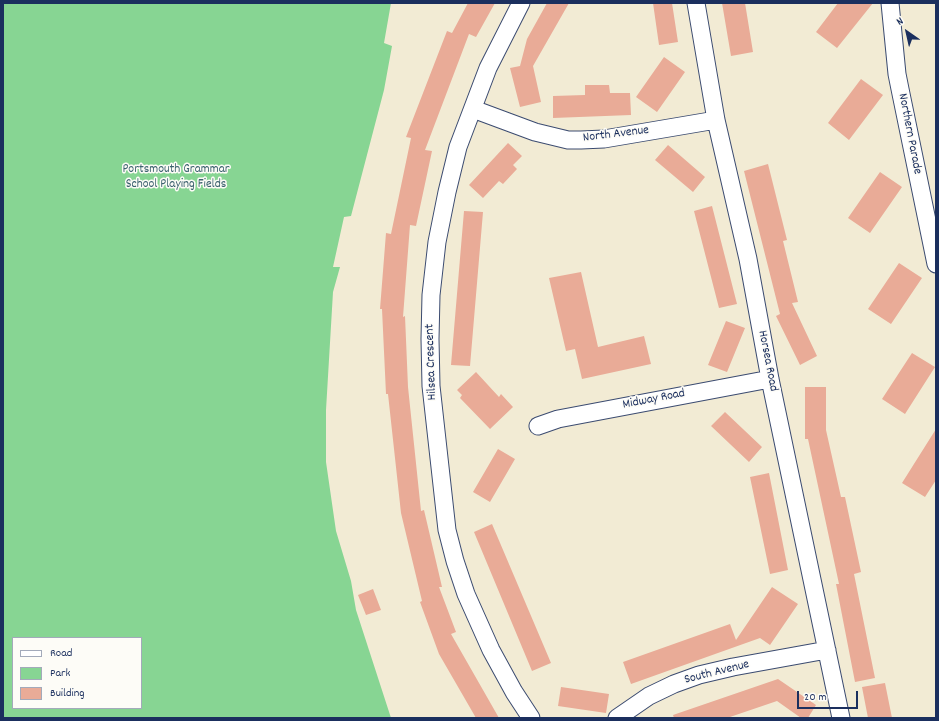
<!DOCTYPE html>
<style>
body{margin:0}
#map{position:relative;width:939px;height:721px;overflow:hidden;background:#f2ebd4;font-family:Dekko,sans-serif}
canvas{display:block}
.frame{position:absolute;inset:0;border:4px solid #1b2f5e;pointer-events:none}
.legend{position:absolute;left:12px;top:637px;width:130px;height:72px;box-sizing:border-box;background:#fdfcf7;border:1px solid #a3aaba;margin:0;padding:5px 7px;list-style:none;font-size:12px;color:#1b2f5e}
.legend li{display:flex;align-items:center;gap:8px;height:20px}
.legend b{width:20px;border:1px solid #a3aaba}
.north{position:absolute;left:887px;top:12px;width:40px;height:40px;-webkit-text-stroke:3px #fdfcf7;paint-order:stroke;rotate:326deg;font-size:11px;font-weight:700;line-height:16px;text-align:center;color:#1b2f5e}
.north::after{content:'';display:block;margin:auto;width:14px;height:18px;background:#1b2f5e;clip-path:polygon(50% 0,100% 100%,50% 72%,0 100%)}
.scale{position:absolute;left:797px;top:691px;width:61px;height:18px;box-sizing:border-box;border:2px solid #1b2f5e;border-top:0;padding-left:5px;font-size:12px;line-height:14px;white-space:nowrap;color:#1b2f5e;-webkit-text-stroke:3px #fdfcf7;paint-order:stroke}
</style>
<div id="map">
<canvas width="939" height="721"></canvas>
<div class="frame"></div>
<ul class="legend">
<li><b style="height:5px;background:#fff"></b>Road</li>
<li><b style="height:11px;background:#87d593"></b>Park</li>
<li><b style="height:11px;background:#e9ab97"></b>Building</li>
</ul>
<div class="north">N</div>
<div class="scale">20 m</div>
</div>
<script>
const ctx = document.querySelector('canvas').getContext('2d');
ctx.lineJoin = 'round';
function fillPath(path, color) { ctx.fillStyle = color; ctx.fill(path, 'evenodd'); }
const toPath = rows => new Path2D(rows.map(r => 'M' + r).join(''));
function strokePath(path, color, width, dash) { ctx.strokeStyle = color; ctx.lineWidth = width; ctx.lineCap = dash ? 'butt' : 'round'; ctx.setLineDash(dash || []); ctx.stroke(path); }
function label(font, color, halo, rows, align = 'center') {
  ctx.font = font + ' Dekko,sans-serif'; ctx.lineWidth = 3; ctx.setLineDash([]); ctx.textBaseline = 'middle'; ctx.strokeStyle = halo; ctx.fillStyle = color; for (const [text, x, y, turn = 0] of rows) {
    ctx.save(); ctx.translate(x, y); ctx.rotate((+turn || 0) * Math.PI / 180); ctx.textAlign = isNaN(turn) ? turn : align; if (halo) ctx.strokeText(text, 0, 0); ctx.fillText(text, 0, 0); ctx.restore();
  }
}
fillPath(toPath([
 [3,3,391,3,384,43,392,46,384,90,351,216,344,217,333,267,340,267,333,292,326,410,326,462,336,531,351,581,356,610,391,718,3,718],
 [13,638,141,638,141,708,13,708]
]), '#87d593');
fillPath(toPath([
 [468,3,495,3,476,37,469,34,425,150,432,151,416,226,410,225,403,317,405,316,408,387,421,511,424,510,442,587,439,587,456,632,451,634,499,718,476,718,439,654,420,602,422,601,401,513,388,394,386,394,382,309,380,309,386,233,391,234,411,138,406,137,447,31,452,33],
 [547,3,569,3,533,66,541,102,520,107,510,68,520,66,527,39],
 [653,3,672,3,678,42,659,45],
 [722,3,745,3,753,52,731,56],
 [838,3,873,3,837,48,816,32],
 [664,57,685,72,657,112,636,97],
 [861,79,883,95,849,140,828,123],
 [585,85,609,85,610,93,630,93,631,115,553,118,553,96,585,95],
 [508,143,522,156,513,165,517,169,503,184,499,181,483,198,469,185],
 [668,145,705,177,693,192,655,160],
 [768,164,787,240,783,241,798,302,792,303,817,356,800,365,776,316,780,314,744,171],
 [880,172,902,187,870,233,848,218],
 [712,206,737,304,719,308,694,211],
 [464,211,483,212,470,366,451,365],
 [899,263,922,278,891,324,868,309],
 [581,272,598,347,644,336,651,364,582,379,575,349,566,351,549,278],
 [726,321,745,328,727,372,708,365],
 [912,353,935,367,905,414,882,399],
 [476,372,499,397,501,394,513,407,490,429,460,398,462,395,457,390],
 [805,387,826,387,826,430,841,497,845,497,861,572,854,574,875,678,855,682,836,584,839,584,808,439,805,439],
 [725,412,762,447,749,462,711,426],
 [936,429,936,480,925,497,902,483],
 [498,449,515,459,490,502,473,492],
 [769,473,788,570,770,574,750,477],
 [492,524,551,663,532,671,474,532],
 [772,587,798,604,770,645,760,638,631,684,623,662,730,624,736,640],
 [373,589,381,610,366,615,358,595],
 [778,679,816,705,808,718,801,718,777,701,727,718,674,718,673,715],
 [885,683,892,718,868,718,862,687],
 [561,687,609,694,606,713,558,706]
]), '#e9ab97');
const minor = toPath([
 [521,3,488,68,458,147,447,192,437,242,431,295,430,339,431,386,447,530,455,561,466,594,491,650,514,692,531,718],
 [696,3,716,120,748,259,770,379,841,718],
 [890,3,897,74,900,89,936,264],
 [473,109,535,132,568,140,581,140,604,139,716,120],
 [538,426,558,419,770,379],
 [617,718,649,696,674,684,699,675,733,667,827,650]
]);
strokePath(minor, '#3b4b70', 19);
strokePath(minor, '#fff', 17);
label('13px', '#1b2f5e', '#fdfcf7', [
 ["Northern Parade",909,134,79],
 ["North Avenue",616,135,-7],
 ["Horsea Road",767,361,79],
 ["Hilsea Crescent",432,362,-92],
 ["Midway Road",654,400,-11],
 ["South Avenue",717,673,-14]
]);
label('13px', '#3b616e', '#fdfcf7', [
 ["Portsmouth Grammar",176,170],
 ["School Playing Fields",176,185]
]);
</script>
